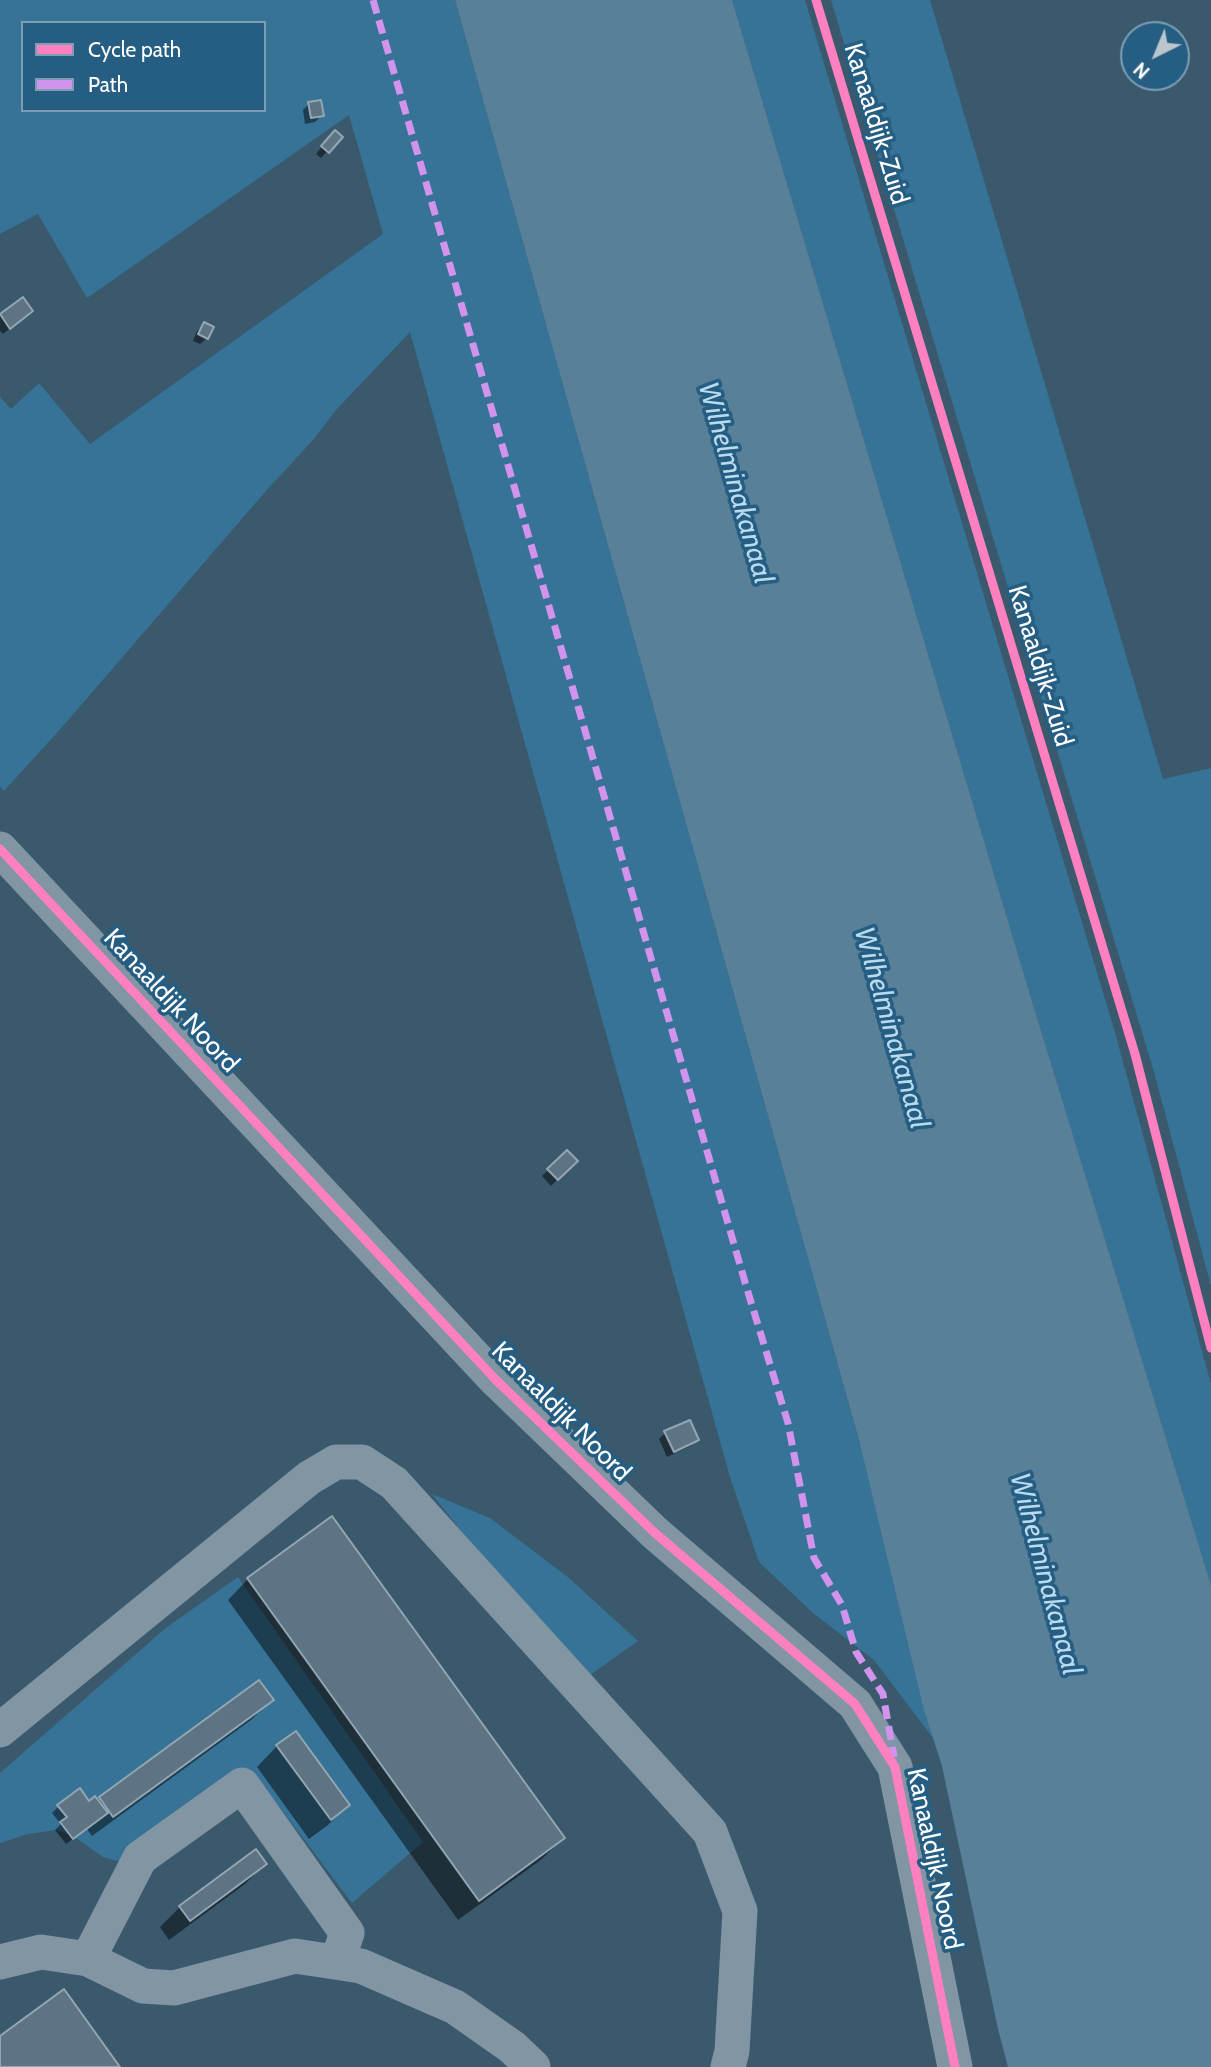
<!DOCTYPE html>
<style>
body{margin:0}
#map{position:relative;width:1211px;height:2067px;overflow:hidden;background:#3a596d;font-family:Cabin,sans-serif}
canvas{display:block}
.legend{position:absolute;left:21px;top:21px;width:245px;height:91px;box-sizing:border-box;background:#255e82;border:2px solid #7c9eb4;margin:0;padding:9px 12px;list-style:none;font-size:21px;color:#fff}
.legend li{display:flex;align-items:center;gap:14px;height:35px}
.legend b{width:35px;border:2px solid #7c9eb4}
.north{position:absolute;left:1120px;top:21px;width:70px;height:70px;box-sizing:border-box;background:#255e82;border:2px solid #7c9eb4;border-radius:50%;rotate:223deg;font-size:19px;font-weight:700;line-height:28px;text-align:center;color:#fff}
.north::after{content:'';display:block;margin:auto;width:24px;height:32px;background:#bac5cc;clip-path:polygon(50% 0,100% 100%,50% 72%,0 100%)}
</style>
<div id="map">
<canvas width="1211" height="2067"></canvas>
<ul class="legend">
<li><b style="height:9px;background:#ff80c0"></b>Cycle path</li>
<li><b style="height:9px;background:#d193ec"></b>Path</li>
</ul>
<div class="north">N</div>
</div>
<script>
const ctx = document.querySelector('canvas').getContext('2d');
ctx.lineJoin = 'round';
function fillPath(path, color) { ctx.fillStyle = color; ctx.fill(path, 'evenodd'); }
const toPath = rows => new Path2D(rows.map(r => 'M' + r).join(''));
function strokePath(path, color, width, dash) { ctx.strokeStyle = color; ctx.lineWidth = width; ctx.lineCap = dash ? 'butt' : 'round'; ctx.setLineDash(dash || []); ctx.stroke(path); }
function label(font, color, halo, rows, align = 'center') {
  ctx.font = font + ' Cabin,sans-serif'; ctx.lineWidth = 7; ctx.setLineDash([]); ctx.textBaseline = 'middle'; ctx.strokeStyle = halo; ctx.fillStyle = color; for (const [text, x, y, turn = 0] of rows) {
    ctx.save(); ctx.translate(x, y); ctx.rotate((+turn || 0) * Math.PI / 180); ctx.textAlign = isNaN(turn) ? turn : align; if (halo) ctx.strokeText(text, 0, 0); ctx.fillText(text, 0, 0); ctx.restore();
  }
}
fillPath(toPath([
 [0,0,455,0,859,1440,933,1738,874,1660,813,1613,759,1562,730,1477,410,332,336,410,313,440,265,492,63,726,4,791,0,787,0,397,11,409,39,383,90,444,383,234,349,115,87,298,38,214,0,234],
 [23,23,264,23,264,110,23,110],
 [732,0,805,0,1114,1029,1211,1384,1211,1585,1038,1021],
 [831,0,930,0,1163,779,1211,768,1211,1286,1154,1072],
 [432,1494,490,1518,569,1578,638,1641,580,1682],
 [238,1577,423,1842,352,1903,263,1785,255,1777,125,1859,117,1861,103,1857,72,1835,55,1830,28,1834,0,1843,0,1773,167,1627]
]), '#377397');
fillPath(toPath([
 [455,0,732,0,1038,1021,1211,1585,1211,2067,1008,2067,998,2029,942,1766,924,1710,859,1440]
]), '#588098');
fillPath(toPath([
 [309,104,322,115,315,122,305,124,303,110],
 [340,138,321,158,316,154,328,139],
 [22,300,24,317,3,334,0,331,0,316],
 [204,324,207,338,200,344,193,341,197,331],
 [567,1152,576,1161,551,1186,542,1176],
 [665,1433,697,1440,690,1446,667,1457,659,1439],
 [248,1579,563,1838,542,1859,458,1920,228,1600],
 [259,1682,272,1700,251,1720,92,1836,87,1829,66,1844,55,1830,61,1824,52,1813,58,1807,80,1791,89,1803,97,1802],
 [277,1746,348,1805,328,1825,309,1839,257,1767],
 [265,1864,245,1884,169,1940,160,1927,180,1907]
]), '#0007');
const building = toPath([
 [321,100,324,116,311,118,308,102,321,100],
 [335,130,343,137,329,153,321,146,335,130],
 [23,297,33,311,10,329,0,314,23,297],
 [204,322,214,327,208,339,198,334,204,322],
 [567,1150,578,1161,558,1180,547,1169,567,1150],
 [690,1420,699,1440,674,1452,664,1431,690,1420],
 [332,1516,565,1838,479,1901,247,1578,332,1516],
 [259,1680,274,1700,113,1817,99,1797,259,1680],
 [296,1731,350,1805,331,1820,276,1745,296,1731],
 [80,1788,89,1801,95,1796,108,1813,73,1839,60,1822,67,1817,57,1805,80,1788],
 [256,1849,267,1864,190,1921,179,1906,256,1849],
 [64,1989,120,2067,0,2067,0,2036,64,1989]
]);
fillPath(building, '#5d7484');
strokePath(building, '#94a6b2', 2);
strokePath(toPath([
 [0,849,496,1380,655,1533,855,1704,895,1767,955,2067],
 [0,1730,309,1478,336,1462,362,1462,394,1483,710,1832,740,1911,732,2051,728,2067],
 [88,1959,140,1858,242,1785,347,1933,337,1962],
 [0,1962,41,1952,88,1959,143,1986,174,1988,295,1956,361,1966,455,2007,512,2047,533,2067]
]), '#8195a3', 35);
strokePath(toPath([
 [373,0,747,1289,788,1423,814,1558,842,1605,856,1652,883,1694,894,1757]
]), '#d193ec', 7, [14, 7]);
strokePath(toPath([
 [816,0,1135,1054,1211,1348],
 [0,849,496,1380,655,1533,855,1704,895,1767,955,2067]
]), '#ff80c0', 9);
label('26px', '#fff', '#255e82', [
 ["Kanaaldijk-Zuid",876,124,73],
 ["Kanaaldijk-Zuid",1040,666,73],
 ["Kanaaldijk Noord",171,1001,47],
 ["Kanaaldijk Noord",561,1412,45],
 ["Kanaaldijk Noord",934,1859,78]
]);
label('italic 28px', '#b9dbef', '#255e82', [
 ["Wilhelminakanaal",735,483,74],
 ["Wilhelminakanaal",891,1028,74],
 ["Wilhelminakanaal",1045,1574,75]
]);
</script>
